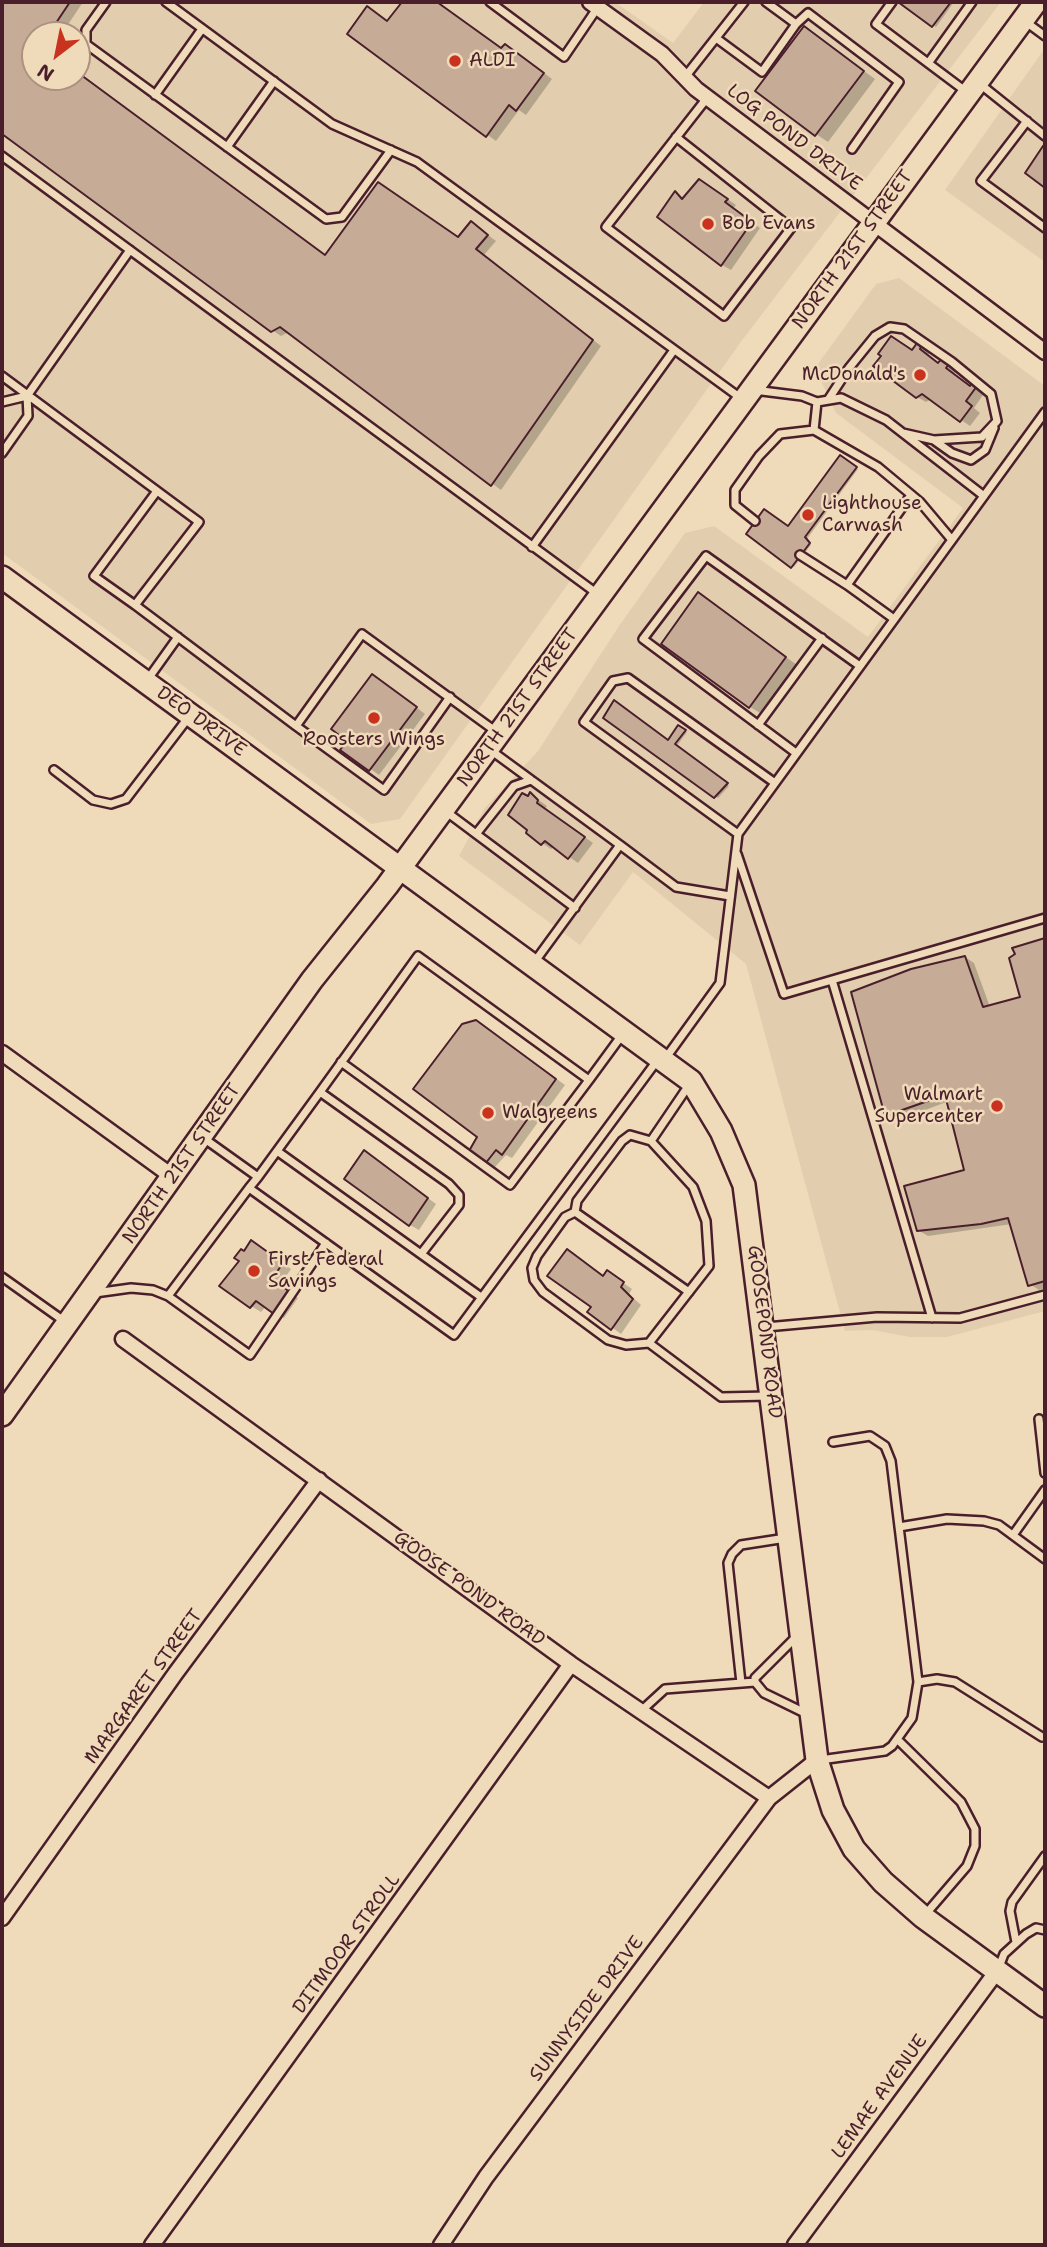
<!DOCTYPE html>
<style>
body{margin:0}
#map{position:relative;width:1047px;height:2247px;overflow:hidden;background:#efdbb9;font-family:"Shantell Sans",sans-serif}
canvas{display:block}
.frame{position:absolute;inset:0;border:4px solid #4a1f2b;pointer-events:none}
.north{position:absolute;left:21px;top:21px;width:70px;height:70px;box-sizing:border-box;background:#efdbb9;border:2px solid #ad9080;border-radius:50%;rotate:212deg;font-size:19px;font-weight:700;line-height:28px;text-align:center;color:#4a1f2b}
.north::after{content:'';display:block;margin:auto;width:24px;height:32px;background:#c8321e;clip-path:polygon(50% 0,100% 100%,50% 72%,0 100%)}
</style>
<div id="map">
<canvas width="1047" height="2247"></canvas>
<div class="frame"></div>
<div class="north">N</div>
</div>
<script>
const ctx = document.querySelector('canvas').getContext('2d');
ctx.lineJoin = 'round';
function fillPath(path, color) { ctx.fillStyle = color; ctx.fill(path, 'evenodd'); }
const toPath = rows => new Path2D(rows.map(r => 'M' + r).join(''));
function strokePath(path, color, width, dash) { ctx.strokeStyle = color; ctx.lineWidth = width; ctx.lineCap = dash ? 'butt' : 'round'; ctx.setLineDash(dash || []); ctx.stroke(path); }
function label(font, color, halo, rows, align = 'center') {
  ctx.font = font + ' "Shantell Sans",sans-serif'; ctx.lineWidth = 5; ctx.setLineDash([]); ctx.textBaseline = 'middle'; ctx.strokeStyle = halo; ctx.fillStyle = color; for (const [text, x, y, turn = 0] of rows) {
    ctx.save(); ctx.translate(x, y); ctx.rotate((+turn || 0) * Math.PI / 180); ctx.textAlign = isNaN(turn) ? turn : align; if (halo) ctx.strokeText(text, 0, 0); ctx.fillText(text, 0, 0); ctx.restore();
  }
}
fillPath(toPath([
 [2,2,615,2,673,43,704,2,1001,2,743,339,400,819,371,824,2,553],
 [35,35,77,35,77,77,35,77],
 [1045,48,1045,262,945,190],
 [899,278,1045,386,1045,1311,947,1337,910,1337,872,1330,845,1331,746,964,633,872,580,945,459,856,484,809,538,751,619,626,685,533,714,526,868,637,963,508,836,413,815,368,876,284]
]), '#e3cdaf');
fillPath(toPath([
 [2,2,83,2,61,35,35,35,35,77,77,77,77,73,326,257,459,238,480,229,496,241,484,255,601,346,501,490,289,332,281,336,272,330,2,132],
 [404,2,436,2,503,50,506,46,515,51,552,79,526,115,519,110,496,141,349,34,388,22],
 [901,2,954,2,936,27],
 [804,28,875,79,828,142,816,134],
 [709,186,736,205,733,209,760,228,731,270,722,265,675,194,685,199],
 [917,346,930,353,928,355,939,364,942,361,957,370,954,374,971,387,973,385,985,392,974,408,980,413,970,426,931,399,926,402,917,397,913,352],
 [840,457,858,469,807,539,811,545,794,567,748,534,788,528],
 [698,594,797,665,762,714,750,707],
 [381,681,425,714,379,775,343,749],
 [605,717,668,742,679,727,687,732,676,747,729,786,718,798],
 [530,794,547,806,545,809,593,843,578,863,554,846,551,849,542,843,529,798],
 [1045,940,1045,1288,1039,1290,1030,1284,1012,1224,928,1236,918,1230,966,1171,949,1101,896,1121,887,1115,965,957,974,963,990,1007,1022,998,1015,949],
 [486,1028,565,1085,512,1158,506,1155,495,1167,486,1162,479,1137],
 [373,1158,436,1204,419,1230,410,1225],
 [260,1248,291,1269,280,1285,298,1298,284,1318,266,1306,261,1312,251,1306,241,1261,244,1253],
 [604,1277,616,1278,632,1289,629,1294,641,1305,621,1334,590,1311]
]), '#0003');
const building = toPath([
 [2,2,70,2,48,35,35,35,35,77,77,77,77,72,325,255,378,182,458,237,471,221,488,235,476,249,593,340,491,486,280,327,271,332,2,134,2,2],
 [402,2,437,2,501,48,505,44,544,73,516,111,509,105,486,137,347,34,367,6,387,21,402,2],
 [898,2,951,2,932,27,898,2],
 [804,26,864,71,815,136,755,91,804,26],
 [1043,146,1045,148,1045,188,1025,173,1043,146],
 [699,179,728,199,725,202,752,222,721,266,657,217,675,191,682,199,699,179],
 [891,336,912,350,917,343,921,347,920,349,938,363,941,359,949,364,946,368,970,386,972,383,977,386,966,401,972,406,960,422,922,394,916,398,873,366,881,356,878,354,891,336],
 [840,455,857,467,805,537,810,543,791,568,746,534,764,509,788,526,840,455],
 [698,592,786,657,749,708,661,644,698,592],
 [372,674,417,707,369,771,340,750,347,741,331,729,372,674],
 [614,700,668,740,678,725,686,730,675,744,728,783,714,798,603,718,614,700],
 [530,792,538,800,537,803,585,837,568,859,545,841,541,845,526,833,527,830,508,815,522,793,528,796,530,792],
 [1045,938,1045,1281,1028,1286,1008,1218,981,1224,917,1231,904,1186,964,1170,945,1095,885,1116,851,992,911,969,965,956,983,1007,1020,997,1009,958,1015,954,1012,948,1045,938],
 [476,1020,556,1079,502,1155,496,1150,485,1164,469,1151,477,1137,413,1089,462,1024,476,1020],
 [364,1150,428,1198,409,1226,344,1179,364,1150],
 [251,1240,283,1263,272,1279,290,1292,274,1314,256,1301,250,1308,219,1286,239,1261,234,1258,241,1249,244,1251,251,1240],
 [567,1249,603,1276,607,1270,624,1282,621,1287,633,1299,611,1330,587,1312,591,1307,547,1276,567,1249]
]);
fillPath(building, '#c6ac97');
strokePath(building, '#4a1f2b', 2);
const lane = toPath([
 [106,2,86,30,86,44,326,219,342,217,391,150],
 [166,2,332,124,417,162,742,399],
 [490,2,564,57,598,7],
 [766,2,796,24,808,13,899,82,852,149],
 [892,2,876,24,968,93],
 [1026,22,1045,36],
 [716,38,762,72,796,24],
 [929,62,972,2],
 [685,77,744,2],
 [980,84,1045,136],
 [155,95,202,29],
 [1027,121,981,181,1045,228],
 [676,137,791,228,724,316,606,227,707,98],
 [227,147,274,81],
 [2,156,599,595],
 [2,376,199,522,135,605,296,726,362,634,498,733],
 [754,390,802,396,817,402,841,398,886,420,984,496],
 [828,400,849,368,875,336,890,327,904,329,952,362,991,394,997,421,982,437,934,440,903,433],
 [2,402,27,396],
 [814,430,817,402],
 [935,441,952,453,971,460,985,450,994,428],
 [2,453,28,416,27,396,130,250],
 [755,521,735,505,735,490,759,456,780,434,814,430,878,467,920,502,952,540],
 [532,547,674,350],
 [800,555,847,585],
 [135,605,94,576,157,491],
 [894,619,847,585,911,495],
 [148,679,178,637],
 [758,725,822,638],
 [296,726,384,790,450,697],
 [489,749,620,845,533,964],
 [796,753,643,639,706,556,860,666],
 [54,770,93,800,111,804,126,799,188,718],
 [444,810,575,908],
 [476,834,514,786,531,780],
 [738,834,584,722,613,681,628,678,775,783],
 [620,845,676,887,730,896],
 [737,854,784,994,1045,918],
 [832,980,932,1318],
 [665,1059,720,983,738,834,1045,412],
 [589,1080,622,1035],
 [689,1085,651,1141,693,1187,706,1221,709,1266,649,1343,721,1397,769,1396],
 [320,1092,449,1184,459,1195,459,1205,421,1254],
 [202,1137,258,1177,249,1188,454,1335,659,1058],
 [651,1141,630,1135,622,1141,577,1201,575,1212,689,1292],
 [277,1151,481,1297],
 [258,1177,320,1092,418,956,589,1080,510,1185,341,1062],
 [575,1212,565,1217,537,1256,532,1268,534,1280,543,1292,608,1340,626,1345,649,1343],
 [2,1277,64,1321],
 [95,1293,131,1288,153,1290,168,1296,250,1355,326,1243],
 [168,1296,249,1188],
 [766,1327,877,1317,960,1318,1045,1295],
 [1039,1419,1045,1473],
 [899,1527,947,1519,984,1521,999,1525,1045,1559],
 [1013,1535,1045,1490],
 [796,1637,755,1678,755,1682,764,1693,807,1714],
 [918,1682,937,1679,955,1682,1042,1737],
 [741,1683,728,1563,732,1554,741,1545,786,1538],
 [641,1711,665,1689,755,1682],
 [898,1740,961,1802,975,1829,975,1846,967,1866,924,1916],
 [820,1760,885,1751,892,1746,912,1718,918,1682,891,1461,885,1446,870,1436,833,1442],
 [1016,1942,1010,1911,1012,1902,1045,1856],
 [999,1967,1004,1954,1026,1934,1036,1928,1045,1930]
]);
const street = toPath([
 [590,2,662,54,696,89,1045,352],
 [2,1053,173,1177],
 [123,1339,571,1664,769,1798,817,1760],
 [2,1918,175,1674,319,1480],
 [152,2245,571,1664],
 [441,2245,486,2177,769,1798],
 [795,2245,997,1971]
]);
const secondary = toPath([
 [2,577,691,1081,721,1131,744,1185,817,1760,833,1810,854,1849,883,1882,923,1917,1045,2006],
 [2,1415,312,980,387,886,1036,2]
]);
strokePath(lane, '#4a1f2b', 12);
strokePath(street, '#4a1f2b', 19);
strokePath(secondary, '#4a1f2b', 26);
strokePath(lane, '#efdbb9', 7);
strokePath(street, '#efdbb9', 14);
strokePath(secondary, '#efdbb9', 21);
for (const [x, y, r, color] of [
 [455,61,7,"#c8321e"],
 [708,224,7,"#c8321e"],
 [920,375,7,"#c8321e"],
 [808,515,7,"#c8321e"],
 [374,718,7,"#c8321e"],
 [997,1106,7,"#c8321e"],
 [488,1113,7,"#c8321e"],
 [254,1271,7,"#c8321e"]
]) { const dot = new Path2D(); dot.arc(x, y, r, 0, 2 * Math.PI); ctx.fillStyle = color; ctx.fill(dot); strokePath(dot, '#efdbb9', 2.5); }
label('19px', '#4a1f2b', '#efdbb9', [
 ["ALDI",469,61],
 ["Bob Evans",722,224],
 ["McDonald's",906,375,"right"],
 ["Lighthouse",822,504],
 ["Carwash",822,526],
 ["Roosters Wings",374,740,"center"],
 ["Walmart",983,1095,"right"],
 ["Supercenter",983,1117,"right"],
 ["Walgreens",502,1113],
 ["First Federal",268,1260],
 ["Savings",268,1282]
], 'left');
label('19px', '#4a1f2b', '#efdbb9', [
 ["LOG POND DRIVE",794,138,37],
 ["NORTH 21ST STREET",853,250,-54],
 ["NORTH 21ST STREET",518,708,-54],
 ["DEO DRIVE",201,722,36],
 ["NORTH 21ST STREET",182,1164,-55],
 ["GOOSEPOND ROAD",764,1332,83],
 ["GOOSE POND ROAD",469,1589,36],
 ["MARGARET STREET",144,1687,-54],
 ["DITMOOR STROLL",347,1944,-54],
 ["SUNNYSIDE DRIVE",587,2009,-53],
 ["LEMAE AVENUE",880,2097,-54]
]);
</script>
